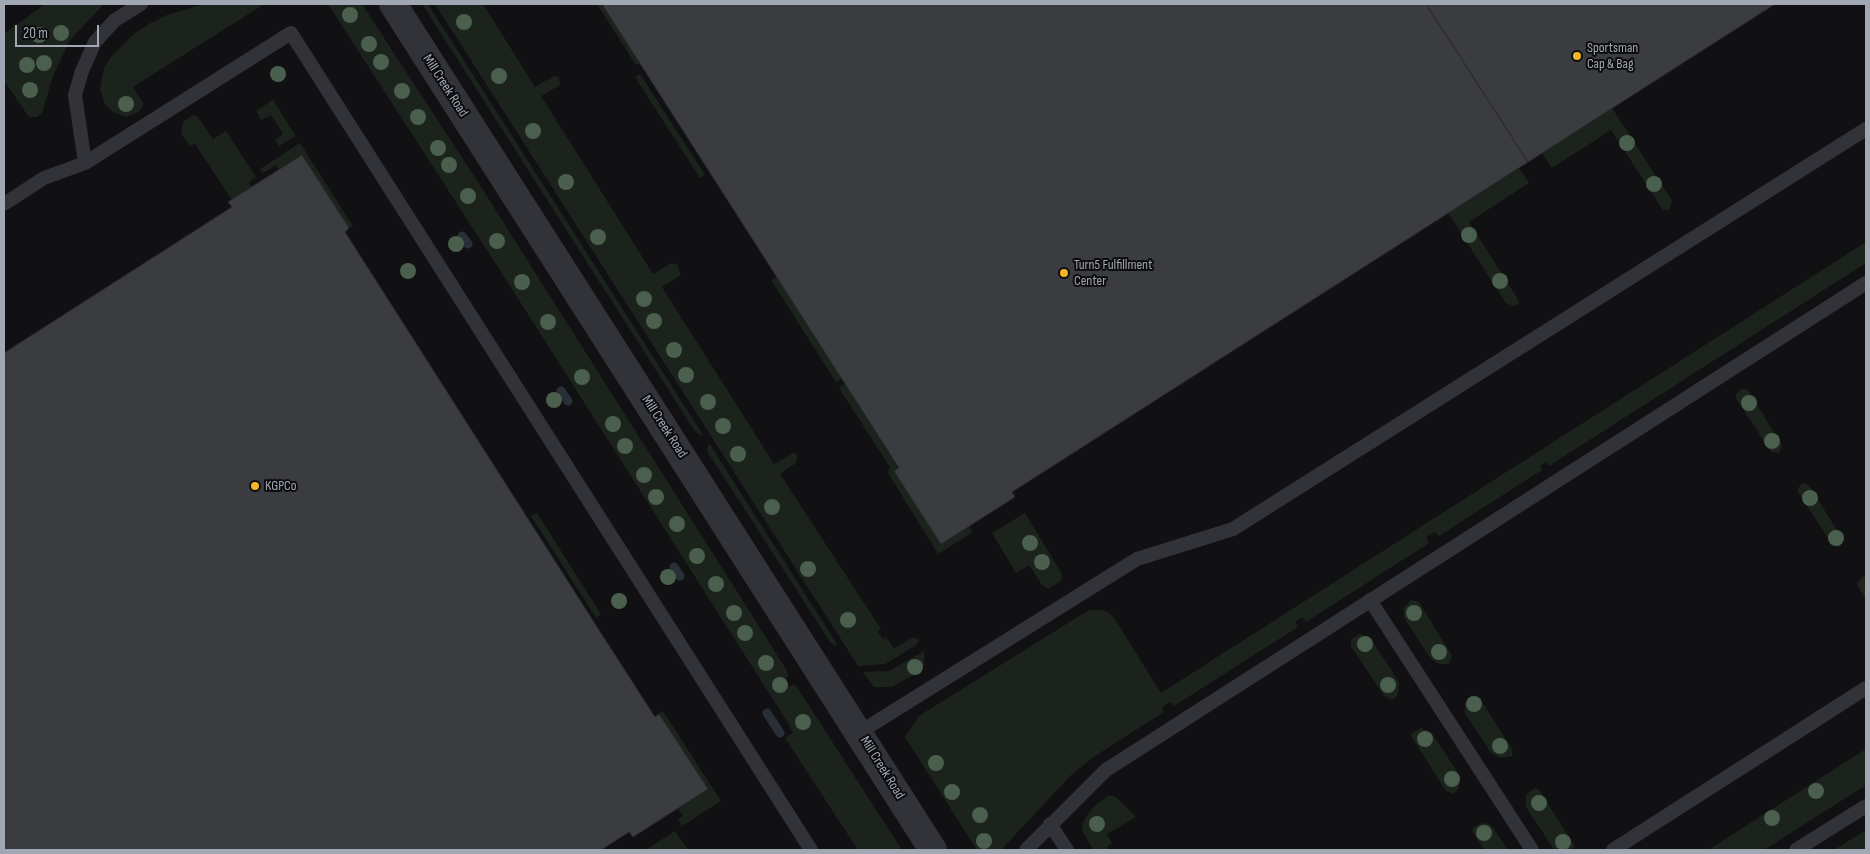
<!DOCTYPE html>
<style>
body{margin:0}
#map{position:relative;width:1870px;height:854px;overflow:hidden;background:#111113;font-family:"Sofia Sans Condensed",sans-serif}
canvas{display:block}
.frame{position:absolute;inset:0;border:5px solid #a2a7b4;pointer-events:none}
.scale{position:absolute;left:15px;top:25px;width:84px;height:22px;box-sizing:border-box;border:2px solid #a2a7b4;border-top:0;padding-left:6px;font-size:15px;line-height:18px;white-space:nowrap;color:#a2a7b4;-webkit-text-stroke:4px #0c0c0e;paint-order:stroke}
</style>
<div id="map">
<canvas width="1870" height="854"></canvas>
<div class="frame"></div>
<div class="scale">20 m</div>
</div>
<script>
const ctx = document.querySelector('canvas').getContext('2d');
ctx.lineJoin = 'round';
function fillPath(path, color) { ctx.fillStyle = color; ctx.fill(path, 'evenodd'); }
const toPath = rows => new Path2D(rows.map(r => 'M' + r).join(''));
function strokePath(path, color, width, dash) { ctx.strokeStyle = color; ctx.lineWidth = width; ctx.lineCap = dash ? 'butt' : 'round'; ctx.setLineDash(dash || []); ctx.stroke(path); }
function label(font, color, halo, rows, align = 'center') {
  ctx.font = font + ' "Sofia Sans Condensed",sans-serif'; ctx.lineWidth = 4; ctx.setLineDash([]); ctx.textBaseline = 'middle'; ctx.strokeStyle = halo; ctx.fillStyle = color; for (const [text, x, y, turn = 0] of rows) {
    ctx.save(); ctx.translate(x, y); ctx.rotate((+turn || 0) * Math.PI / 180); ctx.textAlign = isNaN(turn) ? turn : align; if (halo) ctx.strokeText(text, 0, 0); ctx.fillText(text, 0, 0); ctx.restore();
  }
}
fillPath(toPath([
 [45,4,104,4,70,40,53,76,42,113,37,117,29,117,4,81,4,34],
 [204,4,264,4,133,87,144,104,140,111,126,117,113,112,105,104,100,89,104,68,111,57,134,34,149,24,167,15],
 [328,4,362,4,476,179,786,669,789,676,784,679,789,687,794,684,797,687,902,850,858,850,785,738,793,733,788,723,510,286],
 [422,4,428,4,703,435,701,436,694,430],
 [435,4,483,4,535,87,554,76,559,77,560,85,541,96,653,274,671,263,677,264,681,275,662,287,774,464,793,453,798,455,796,463,780,474,881,629,878,632,883,639,886,637,894,648,914,637,919,640,916,645,885,664,858,666],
 [597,4,602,4,640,63,636,65],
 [640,74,705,175,700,178,635,77],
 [273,100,296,136,279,146,275,140,283,134,271,115,261,120,256,111],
 [1612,108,1669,196,1672,201,1669,210,1663,210,1611,130,1552,168,1542,153],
 [193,115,198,117,213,139,226,131,256,177,249,182,252,187,232,200,195,144,190,146,183,136,181,132,183,122],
 [300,143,353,226,349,228,302,155,279,170,276,165,263,173,260,169],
 [1519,168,1529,183,1469,222,1519,301,1519,304,1513,306,1506,303,1448,213],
 [1866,242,1866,263,1549,466,1546,462,1540,466,1542,470,1439,536,1435,532,1426,537,1429,543,1306,622,1302,617,1295,622,1298,627,1196,692,1174,706,1171,702,1162,707,1164,712,1095,756,1071,775,1001,850,977,850,905,737,918,717,925,712,1089,610,1104,610,1113,616,1161,693],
 [777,277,842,379,836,382,771,280],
 [845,384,898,468,895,471,969,526,973,532,938,554,888,473,890,467,839,388],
 [1741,389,1748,390,1782,445,1779,453,1771,452,1736,398,1736,394],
 [709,443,837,644,835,646,830,642,707,451],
 [1803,483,1809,485,1843,540,1840,547,1833,546,1798,492,1798,488],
 [537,513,601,614,596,618,531,516],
 [1025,513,1062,574,1061,581,1048,589,1042,585,1029,565,1016,573,992,533],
 [1862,577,1866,577,1866,600,1857,584],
 [1411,600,1419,602,1452,656,1449,664,1439,664,1431,659,1404,618,1404,608],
 [1360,634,1371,639,1399,682,1398,694,1393,700,1384,696,1351,646,1351,639],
 [924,651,924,664,920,671,892,687,874,687,863,672,889,671],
 [1471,695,1479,697,1513,751,1512,756,1500,758,1491,753,1465,713,1465,703],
 [663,711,721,801,682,826,678,819,683,816,678,809,708,789,659,714],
 [1421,728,1432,733,1460,776,1459,788,1454,794,1446,791,1411,736,1412,733],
 [1866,749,1866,785,1764,850,1708,850],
 [1536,788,1540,791,1574,845,1573,850,1557,850,1553,848,1526,807,1526,796,1529,792],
 [1109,795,1117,798,1136,817,1107,834,1112,843,1107,847,1109,850,1093,850,1083,832,1082,824,1091,809],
 [1483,823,1489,824,1493,828,1508,850,1484,850,1472,831,1474,827],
 [1866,830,1866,850,1834,850],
 [675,831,688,850,645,850]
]), '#1c231d');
strokePath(toPath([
 [462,236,468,244],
 [561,391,568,401],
 [674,567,680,576],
 [767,713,780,733]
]), '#282f36', 9);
const building = toPath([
 [602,4,1426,4,1528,162,1012,492,1015,497,941,544,894,471,899,468,602,4],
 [1426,4,1775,4,1528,162,1426,4],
 [302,155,349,228,345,232,597,627,655,717,659,714,708,789,633,837,629,832,601,850,4,850,4,353,232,207,228,202,302,155]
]);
fillPath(building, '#3b3c40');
strokePath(building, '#2b2b2f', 1);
strokePath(toPath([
 [141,4,115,20,95,42,82,71,75,95,85,163,291,33,811,850],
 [4,204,44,178,85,163],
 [1370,600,1532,850],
 [860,732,1137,559,1233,529,1866,129],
 [1050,824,1067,850],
 [1026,850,1106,770,1866,283],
 [1613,850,1866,688],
 [1796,850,1866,806]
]), '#323338', 14);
strokePath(toPath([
 [393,4,933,850]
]), '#323338', 28);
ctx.fillStyle = '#4a5f4d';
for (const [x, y] of [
 [350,15],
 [464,22],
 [61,33],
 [39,35],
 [369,44],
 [381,62],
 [44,63],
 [27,65],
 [278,74],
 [499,76],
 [30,90],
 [402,91],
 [126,104],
 [418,117],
 [533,131],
 [1627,143],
 [438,148],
 [449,165],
 [566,182],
 [1654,184],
 [468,196],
 [1469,235],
 [598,237],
 [497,241],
 [456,244],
 [408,271],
 [1500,281],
 [522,282],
 [644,299],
 [654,321],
 [548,322],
 [674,350],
 [686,375],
 [582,377],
 [554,400],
 [708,402],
 [1749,403],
 [613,424],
 [723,426],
 [1772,441],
 [625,446],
 [738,454],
 [644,475],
 [656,497],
 [1810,498],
 [772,507],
 [677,524],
 [1836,538],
 [1030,543],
 [697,556],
 [1042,562],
 [808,569],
 [668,577],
 [716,584],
 [619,601],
 [734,613],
 [1414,613],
 [848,620],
 [745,633],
 [1365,644],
 [1439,652],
 [766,663],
 [915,667],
 [780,685],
 [1388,685],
 [1474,704],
 [803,722],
 [1425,739],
 [1500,746],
 [936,763],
 [1452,779],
 [1816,791],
 [952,792],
 [1539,803],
 [980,815],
 [1772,818],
 [1097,824],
 [1484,833],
 [984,841],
 [1563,842]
]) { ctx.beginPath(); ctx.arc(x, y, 8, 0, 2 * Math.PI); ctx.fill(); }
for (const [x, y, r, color] of [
 [1577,56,5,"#f4b629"],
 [1064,273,5,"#f4b629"],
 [255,486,5,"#f4b629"]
]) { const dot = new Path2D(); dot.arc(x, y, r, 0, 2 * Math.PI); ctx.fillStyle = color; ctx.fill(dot); strokePath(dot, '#0c0c0e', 2); }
label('14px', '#a2a7b4', '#0c0c0e', [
 ["Sportsman",1587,48],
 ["Cap & Bag",1587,64],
 ["Turn5 Fulfillment",1074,265],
 ["Center",1074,281],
 ["KGPCo",265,486]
], 'left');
label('14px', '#a2a7b4', '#0c0c0e', [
 ["Mill Creek Road",445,86,57],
 ["Mill Creek Road",664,427,57],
 ["Mill Creek Road",882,768,58]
]);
</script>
